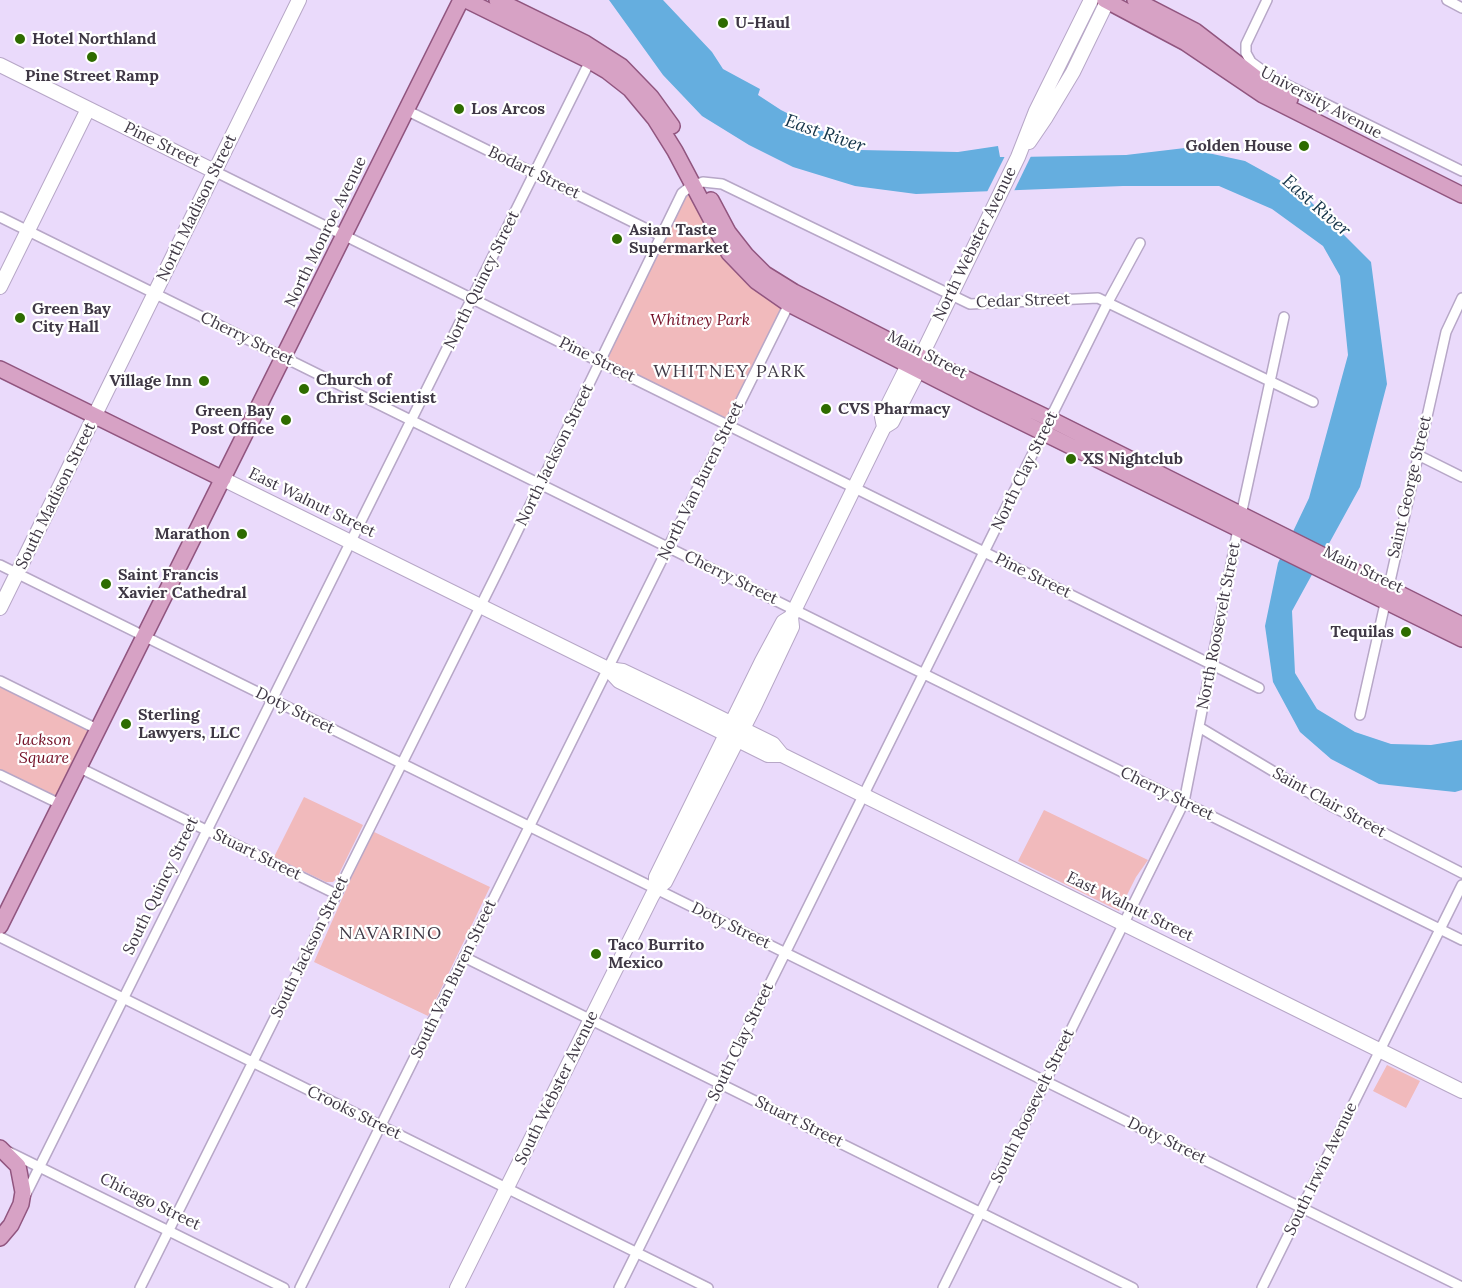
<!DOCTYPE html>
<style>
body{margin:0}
canvas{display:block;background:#eadafb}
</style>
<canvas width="1462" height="1288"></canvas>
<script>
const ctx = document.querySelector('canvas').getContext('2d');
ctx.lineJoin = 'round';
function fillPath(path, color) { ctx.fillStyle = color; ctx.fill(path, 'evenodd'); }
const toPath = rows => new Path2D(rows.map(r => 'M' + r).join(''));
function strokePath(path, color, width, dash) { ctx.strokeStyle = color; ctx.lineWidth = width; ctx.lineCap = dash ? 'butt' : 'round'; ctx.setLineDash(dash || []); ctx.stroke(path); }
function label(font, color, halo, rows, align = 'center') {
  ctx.font = font + ' Lora,serif'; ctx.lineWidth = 4.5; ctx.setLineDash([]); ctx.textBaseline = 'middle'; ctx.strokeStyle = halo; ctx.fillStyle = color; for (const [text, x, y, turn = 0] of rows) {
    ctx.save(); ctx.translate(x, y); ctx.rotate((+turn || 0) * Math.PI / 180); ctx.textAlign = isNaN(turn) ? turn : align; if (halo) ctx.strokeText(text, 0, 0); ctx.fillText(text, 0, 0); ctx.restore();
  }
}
fillPath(toPath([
 [691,186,726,233,791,300,729,425,601,362,661,236],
 [0,681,99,730,62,805,0,775],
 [304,797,363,825,337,878,333,882,326,882,274,857],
 [1044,810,1148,860,1136,877,1119,911,1018,861],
 [372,831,490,887,428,1016,314,962],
 [1387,1065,1420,1081,1406,1108,1373,1091]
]), '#f1babc');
fillPath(toPath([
 [609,0,663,0,712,52,723,69,760,89,758,95,781,110,860,150,958,152,998,146,1000,157,1018,157,1126,155,1185,148,1245,161,1301,192,1371,262,1387,384,1360,487,1292,611,1295,673,1317,709,1355,732,1391,744,1431,745,1462,740,1462,790,1455,792,1379,784,1331,759,1300,732,1273,682,1265,626,1278,563,1309,498,1348,355,1340,276,1323,246,1272,209,1219,186,1123,186,916,194,855,186,793,167,749,145,702,116,663,75]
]), '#65aedf');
fillPath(toPath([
 [1006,154,1032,154,1013,193,986,194]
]), '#eadafb');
const street = toPath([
 [1267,0,1246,44,1246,53,1251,62,1273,78,1462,171],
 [1447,0,1462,8],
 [406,110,661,236],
 [214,171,1259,688],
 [0,217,1462,940],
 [1418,455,1462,477],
 [0,565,1462,1287],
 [0,681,99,730],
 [1360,715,1446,332,1462,298],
 [1199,727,1333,807,1462,873],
 [80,768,336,894],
 [0,775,62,805],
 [0,937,708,1288],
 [464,957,1133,1288],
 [9,1152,284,1288],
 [25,1196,591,59],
 [140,1288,499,569,682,193,691,186,703,182,722,184,970,304,1098,298,1313,402],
 [300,1288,791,300],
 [619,1288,1108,302,1140,243],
 [943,1288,1184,802,1238,529,1284,317],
 [1262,1288,1462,885]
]);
const secondary = toPath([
 [0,65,214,171],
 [1029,142,1046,117,1073,72,1108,0],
 [0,287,88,109],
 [884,427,892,422,915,377,915,369,1018,157,1036,111,1091,0],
 [223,479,608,669,619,681,768,755,782,755],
 [0,608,299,0],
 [608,669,623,671,686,701,773,744,782,755,1462,1091],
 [656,889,656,877,762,661,783,622,791,617],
 [457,1288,652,896,656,889,665,882,755,705,792,627,791,617,884,427,882,417,905,371,915,369]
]);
const primary = toPath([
 [466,0,590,61,607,71,630,89,655,119,675,151,729,253,756,281,789,304,979,401,1462,639],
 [497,0,585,43,621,66,651,97,672,126],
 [1105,0,1186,43,1263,95,1462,195],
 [1135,0,1195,31,1260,81,1290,99],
 [711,200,728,232,746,255,765,274,794,292,921,357,1050,419,1462,625],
 [0,369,223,479],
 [0,926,461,0],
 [0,1148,18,1166,23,1192,21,1204,11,1225,0,1238]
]);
strokePath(street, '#b7a7c7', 12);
strokePath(secondary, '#b7a7c7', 16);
strokePath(primary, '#91557f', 18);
strokePath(street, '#fff', 9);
strokePath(secondary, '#fff', 14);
strokePath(primary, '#d7a2c5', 15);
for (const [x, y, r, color] of [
 [723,23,6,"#2e6c00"],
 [20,39,6,"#2e6c00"],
 [92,57,6,"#2e6c00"],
 [459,109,6,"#2e6c00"],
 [1304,146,6,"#2e6c00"],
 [617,239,6,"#2e6c00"],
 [20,318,6,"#2e6c00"],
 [204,381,6,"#2e6c00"],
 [304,389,6,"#2e6c00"],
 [826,409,6,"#2e6c00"],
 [286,420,6,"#2e6c00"],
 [1071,459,6,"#2e6c00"],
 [242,534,6,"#2e6c00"],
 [106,584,6,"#2e6c00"],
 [1406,632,6,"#2e6c00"],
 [126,724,6,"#2e6c00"],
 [596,954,6,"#2e6c00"]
]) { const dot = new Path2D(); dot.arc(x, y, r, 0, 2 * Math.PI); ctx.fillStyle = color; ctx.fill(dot); strokePath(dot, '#fff', 2); }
label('bold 16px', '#3f3845', '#fff', [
 ["U-Haul",735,23],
 ["Hotel Northland",32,39],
 ["Pine Street Ramp",92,76,"center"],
 ["Los Arcos",471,109],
 ["Golden House",1292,146,"right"],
 ["Asian Taste",629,230],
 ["Supermarket",629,248],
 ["Green Bay",32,309],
 ["City Hall",32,327],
 ["Church of",316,380],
 ["Christ Scientist",316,398],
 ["Village Inn",192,381,"right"],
 ["CVS Pharmacy",838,409],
 ["Green Bay",274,411,"right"],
 ["Post Office",274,429,"right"],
 ["XS Nightclub",1083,459],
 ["Marathon",230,534,"right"],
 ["Saint Francis",118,575],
 ["Xavier Cathedral",118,593],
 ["Tequilas",1394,632,"right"],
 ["Sterling",138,715],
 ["Lawyers, LLC",138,733],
 ["Taco Burrito",608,945],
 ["Mexico",608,963]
], 'left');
label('16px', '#3f3845', '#fff', [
 ["University Avenue",1321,103,28],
 ["Pine Street",162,145,26],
 ["Bodart Street",534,173,26],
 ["North Madison Street",197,208,-64],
 ["North Monroe Avenue",326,232,-64],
 ["North Webster Avenue",975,244,-64],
 ["North Quincy Street",482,280,-64],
 ["Cedar Street",1023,301,-2],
 ["Cherry Street",247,339,26],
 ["Main Street",927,355,27],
 ["Pine Street",597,360,26],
 ["North Jackson Street",555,455,-64],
 ["North Clay Street",1025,471,-64],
 ["North Van Buren Street",701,481,-64],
 ["Saint George Street",1410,487,-77],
 ["South Madison Street",56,496,-64],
 ["East Walnut Street",312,503,26],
 ["Main Street",1363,570,26],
 ["Pine Street",1033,576,26],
 ["Cherry Street",731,578,26],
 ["North Roosevelt Street",1219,626,-79],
 ["Doty Street",295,711,26],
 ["Cherry Street",1167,794,26],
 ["Saint Clair Street",1329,803,29],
 ["Stuart Street",257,855,26],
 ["South Quincy Street",161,886,-64],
 ["East Walnut Street",1130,907,26],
 ["Doty Street",731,926,26],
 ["South Jackson Street",310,947,-64],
 ["South Van Buren Street",454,979,-64],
 ["South Clay Street",741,1042,-64],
 ["South Webster Avenue",557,1088,-64],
 ["South Roosevelt Street",1033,1106,-64],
 ["Crooks Street",354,1113,26],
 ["Stuart Street",799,1122,26],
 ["Doty Street",1167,1141,26],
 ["South Irwin Avenue",1321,1169,-64],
 ["Chicago Street",150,1202,26]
]);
label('italic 16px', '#720d24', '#fff', [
 ["Whitney Park",700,320],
 ["Jackson",44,740],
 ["Square",44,758]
]);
label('italic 18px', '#133348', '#fff', [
 ["East River",825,134,19],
 ["East River",1316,206,41]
]);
ctx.letterSpacing = '1.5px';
label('18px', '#3f3845', '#fff', [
 ["WHITNEY PARK",730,372],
 ["NAVARINO",391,934]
]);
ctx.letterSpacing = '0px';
</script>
